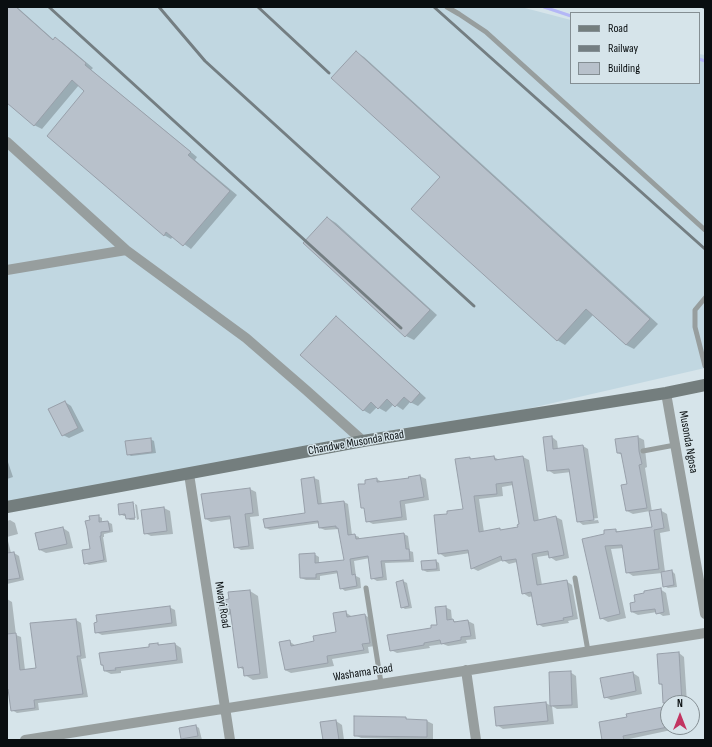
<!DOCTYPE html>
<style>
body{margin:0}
#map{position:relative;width:712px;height:747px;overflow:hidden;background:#d6e4ea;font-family:"Sofia Sans Condensed",sans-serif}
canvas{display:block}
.frame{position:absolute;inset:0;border:8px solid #090e10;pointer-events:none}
.legend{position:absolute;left:570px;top:12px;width:130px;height:72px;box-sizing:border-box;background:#d6e4ea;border:1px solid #848e93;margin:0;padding:5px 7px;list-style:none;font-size:12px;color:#090e10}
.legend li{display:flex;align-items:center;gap:8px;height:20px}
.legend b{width:20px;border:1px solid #848e93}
.north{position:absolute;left:660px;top:695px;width:40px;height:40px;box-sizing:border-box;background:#d6e4ea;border:1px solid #848e93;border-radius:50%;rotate:0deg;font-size:11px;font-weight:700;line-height:16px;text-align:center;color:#090e10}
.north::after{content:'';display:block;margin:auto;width:14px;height:18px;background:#c23461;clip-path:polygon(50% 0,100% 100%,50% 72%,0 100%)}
</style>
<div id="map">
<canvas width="712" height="747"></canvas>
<div class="frame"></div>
<ul class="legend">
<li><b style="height:5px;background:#747e7e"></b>Road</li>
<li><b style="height:5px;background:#747e82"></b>Railway</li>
<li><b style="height:11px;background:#b8c1cb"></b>Building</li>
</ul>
<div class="north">N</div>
</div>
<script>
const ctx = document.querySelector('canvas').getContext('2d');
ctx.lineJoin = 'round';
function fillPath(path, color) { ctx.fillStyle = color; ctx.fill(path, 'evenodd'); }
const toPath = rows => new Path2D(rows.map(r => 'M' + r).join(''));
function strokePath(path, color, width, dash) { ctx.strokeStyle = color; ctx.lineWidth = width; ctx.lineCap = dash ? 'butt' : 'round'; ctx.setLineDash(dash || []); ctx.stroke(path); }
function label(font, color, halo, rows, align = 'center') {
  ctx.font = font + ' "Sofia Sans Condensed",sans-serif'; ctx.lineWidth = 3; ctx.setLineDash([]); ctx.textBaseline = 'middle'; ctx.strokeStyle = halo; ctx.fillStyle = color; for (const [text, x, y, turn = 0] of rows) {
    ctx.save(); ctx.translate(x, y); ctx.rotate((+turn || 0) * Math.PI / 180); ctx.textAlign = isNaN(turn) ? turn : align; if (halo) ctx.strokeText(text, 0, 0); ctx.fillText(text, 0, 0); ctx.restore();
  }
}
fillPath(toPath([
 [7,7,521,7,571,20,571,83,699,83,699,54,705,55,705,368,366,446,7,511]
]), '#c1d7e1');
fillPath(toPath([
 [7,7,17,7,54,40,55,38,62,42,93,68,91,70,197,157,195,160,237,195,191,249,173,236,171,239,164,235,86,91,79,85,42,129,34,125,7,102],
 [356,52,364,57,658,324,634,349,626,345,593,315,565,345,557,340],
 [328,218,336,223,437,315,414,340,406,336],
 [336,318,343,322,426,398,418,406,410,402,403,410,394,404,386,412,377,407,370,414,363,410],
 [65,402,71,406,84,431,69,438,63,435],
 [552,437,557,441,558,449,583,446,588,449,598,518,581,520,581,522,598,520,599,523,583,525,578,521,571,472,554,474,548,470],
 [638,437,644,440,647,467,645,468,652,512,660,510,667,514,670,531,660,533,665,572,672,571,675,574,677,587,668,588,664,586,662,573,633,576,627,572,624,548,611,549,626,618,608,622,601,618,605,535,615,530,619,532,653,528,650,511,633,514,627,511,629,484,622,455,618,453],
 [150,439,154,441,156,453,131,456,128,454],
 [494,457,501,461,523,457,529,460,539,521,556,517,562,520,569,558,556,561,550,557,550,555,537,557,542,585,566,581,572,585,578,619,568,621,569,623,543,627,538,624,533,596,529,597,523,593,517,562,509,564,503,560,478,571,472,568,470,553,445,557,439,553,448,515,464,510,469,458,472,459],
 [513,485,520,525,519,528,484,532,479,499,503,496,502,487],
 [7,459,13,477,7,479],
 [420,476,426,479,429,500,405,504,407,520,373,524,367,521,365,509,362,507,366,484,377,479,382,482,410,479],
 [314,478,319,480,322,505,344,502,348,504,352,535,354,535,359,537,359,540,404,534,408,536,410,551,413,552,414,562,385,563,387,580,377,581,372,578,370,558,354,561,356,576,360,578,361,588,345,591,341,588,339,573,320,576,320,580,306,580,301,578,314,554,319,557,319,564,345,561,339,529,325,530,320,528,320,523,270,530,266,528,306,514,302,480],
 [250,489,256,492,259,516,250,517,254,549,241,550,235,547,232,519,211,522,206,519,203,495],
 [133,503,137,505,139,519,137,520,135,504,133,504,135,520,130,520,126,518,126,516,124,516,120,514,119,504],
 [164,508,170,511,173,534,151,536,145,533],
 [98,516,102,518,102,523,108,522,112,524,113,532,104,534,104,537,103,537,107,562,89,565,85,563,91,550,91,521],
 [10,520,15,523,18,534,7,537,7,521],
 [63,528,69,532,73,548,46,553,40,550],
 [7,537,11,553,14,553,19,556,24,580,7,584],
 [436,561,439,563,440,571,427,572,423,570],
 [403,581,407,583,412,608,405,609,402,607],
 [660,589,666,593,670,615,663,616,657,612,638,615,632,612,636,603],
 [250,591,258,596,268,678,253,680,245,675,244,670,239,667,232,614,228,615,220,610],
 [7,599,12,602,16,635,21,637,25,670,38,669,76,620,81,623,86,658,81,659,88,697,38,703,39,710,17,713,12,710,9,691,7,689],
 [169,607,175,610,177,626,102,635,96,632],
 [445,607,451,610,452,620,457,622,468,621,474,624,476,639,466,640,467,643,448,646,443,644,429,646,430,648,397,653,391,650,438,625],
 [345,612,351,616,352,617,365,615,371,619,375,646,368,647,369,653,332,659,334,666,291,673,285,670,289,641,296,646,315,642,337,633],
 [158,644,161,646,175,644,181,648,183,663,121,671,121,673,111,674,105,671,104,666,101,665],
 [679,653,684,657,687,703,668,703,668,707,664,705,663,686,660,684],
 [570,672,576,676,578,708,557,709,552,706,554,724,503,729,497,725,495,708,546,703,551,706],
 [633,673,639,677,642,694,611,700,605,697],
 [668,707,668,727,676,727,676,729,629,739,629,740,603,740,628,718],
 [406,718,408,720,427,721,433,724,433,740,361,738,355,735],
 [336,721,342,725,344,740,324,740],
 [196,726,199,728,202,740,185,740,182,738]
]), '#0003');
strokePath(toPath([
 [544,7,571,16],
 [699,59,705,61]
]), '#b4b7f6', 3);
const building = toPath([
 [7,7,16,7,53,40,55,37,86,63,85,65,191,152,188,155,230,191,183,246,166,232,164,236,47,136,84,91,72,80,34,126,7,103,7,7],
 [356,51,650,319,626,345,586,309,557,341,411,209,440,177,331,78,356,51],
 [327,217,430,310,405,337,303,243,327,217],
 [336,316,420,393,411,403,404,397,395,407,387,399,378,409,371,402,363,411,300,355,336,316],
 [65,401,78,428,62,436,48,409,65,401],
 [552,436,553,449,583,445,594,520,577,522,569,469,547,471,543,437,552,436],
 [638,436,639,451,642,464,639,465,647,508,626,511,621,485,627,484,621,453,617,453,615,439,638,436],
 [151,438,152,452,127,455,125,441,151,438],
 [494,456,495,460,523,456,534,521,556,516,564,555,549,558,548,551,532,554,537,585,567,580,573,616,563,618,564,620,537,625,531,592,522,594,516,559,502,561,501,556,471,569,468,550,438,554,434,515,447,514,447,511,463,509,455,459,470,457,470,459,494,456],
 [512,482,519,524,517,525,518,527,500,530,500,528,479,532,474,496,497,494,496,484,512,482],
 [420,475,424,497,400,501,402,517,366,522,364,508,361,508,358,484,365,484,365,480,377,478,377,482,409,478,408,477,420,475],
 [314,477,318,504,344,501,348,535,355,534,356,539,404,533,406,549,409,549,410,560,381,561,383,577,371,579,368,556,350,559,352,575,355,574,357,586,340,589,337,571,316,574,316,578,300,578,299,554,315,553,315,563,344,560,338,528,336,528,336,526,319,528,318,521,265,528,263,519,305,513,301,479,314,477],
 [250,488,253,513,245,514,249,546,234,548,230,516,205,519,201,494,250,488],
 [133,502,135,518,126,519,125,514,119,515,118,504,133,502],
 [164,507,167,531,144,534,141,510,164,507],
 [661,509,664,528,654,530,659,569,626,573,622,545,605,546,620,614,600,619,582,539,604,534,604,530,616,529,616,532,652,527,649,511,661,509],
 [99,515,99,522,108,521,110,531,101,532,101,536,100,536,104,560,84,564,82,550,90,549,87,529,85,521,90,520,89,516,99,515],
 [63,527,67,544,39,550,35,533,63,527],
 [14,552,20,578,7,580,7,553,14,552],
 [436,560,437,569,422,570,421,561,436,560],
 [672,570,674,585,663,587,661,572,672,570],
 [403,580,409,606,401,608,396,582,403,580],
 [661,588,664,612,656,614,655,609,631,612,630,603,635,602,634,595,644,593,644,591,661,588],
 [250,590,260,674,244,676,243,667,238,668,230,609,219,611,218,601,229,599,228,592,250,590],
 [170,606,172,623,95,633,94,623,97,622,96,615,170,606],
 [446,606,447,620,453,619,454,622,468,620,471,636,461,637,461,640,441,644,440,640,424,643,424,645,390,651,387,635,431,628,431,625,437,625,435,607,446,606],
 [346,611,347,617,365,614,370,643,362,644,364,650,327,656,328,663,285,670,279,642,290,640,291,646,314,641,313,636,336,632,333,613,346,611],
 [76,619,81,656,77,656,83,694,34,700,35,708,11,711,8,689,7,689,7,634,16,633,20,670,36,668,30,623,76,619],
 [158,643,158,645,175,643,177,660,115,668,116,670,104,671,103,665,101,665,99,653,149,647,149,644,158,643],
 [679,652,682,703,663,703,662,684,659,684,657,654,679,652],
 [571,671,572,705,550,706,549,672,571,671],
 [633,672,636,691,604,698,600,678,633,672],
 [546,702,548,721,496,726,494,707,546,702],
 [668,706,668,727,623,736,624,740,602,740,599,722,627,717,626,714,668,706],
 [354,716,406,717,406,719,427,720,427,737,354,736,354,716],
 [336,720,339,740,323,740,320,722,336,720],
 [196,725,198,736,181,739,179,728,196,725]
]);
fillPath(building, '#b8c1cb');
strokePath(building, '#98a0aa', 1);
strokePath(toPath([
 [447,7,459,14,486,32,705,230],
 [705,298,695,310,695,327,705,366],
 [643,451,675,445],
 [575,578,588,651],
 [366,588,381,683]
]), '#979e9e', 5);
strokePath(toPath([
 [7,142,126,250],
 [7,270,126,250,246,338,306,390,363,441],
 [666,393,705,614],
 [189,474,230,740],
 [466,670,476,740],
 [25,740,705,633]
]), '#979e9e', 10);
strokePath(toPath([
 [7,507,363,441,666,393,705,385]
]), '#747e7e', 12);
strokePath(toPath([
 [49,7,401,328],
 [159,7,205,61,474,306],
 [258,7,329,73],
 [434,7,705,249],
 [703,7,705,8]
]), '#747e82', 3);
label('12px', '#090e10', '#d6e4ea', [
 ["Musonda Ngosa",688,442,80],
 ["Chandwe Musonda Road",356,443,-10],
 ["Mwayi Road",222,605,81],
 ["Washama Road",363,673,-9]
]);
</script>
